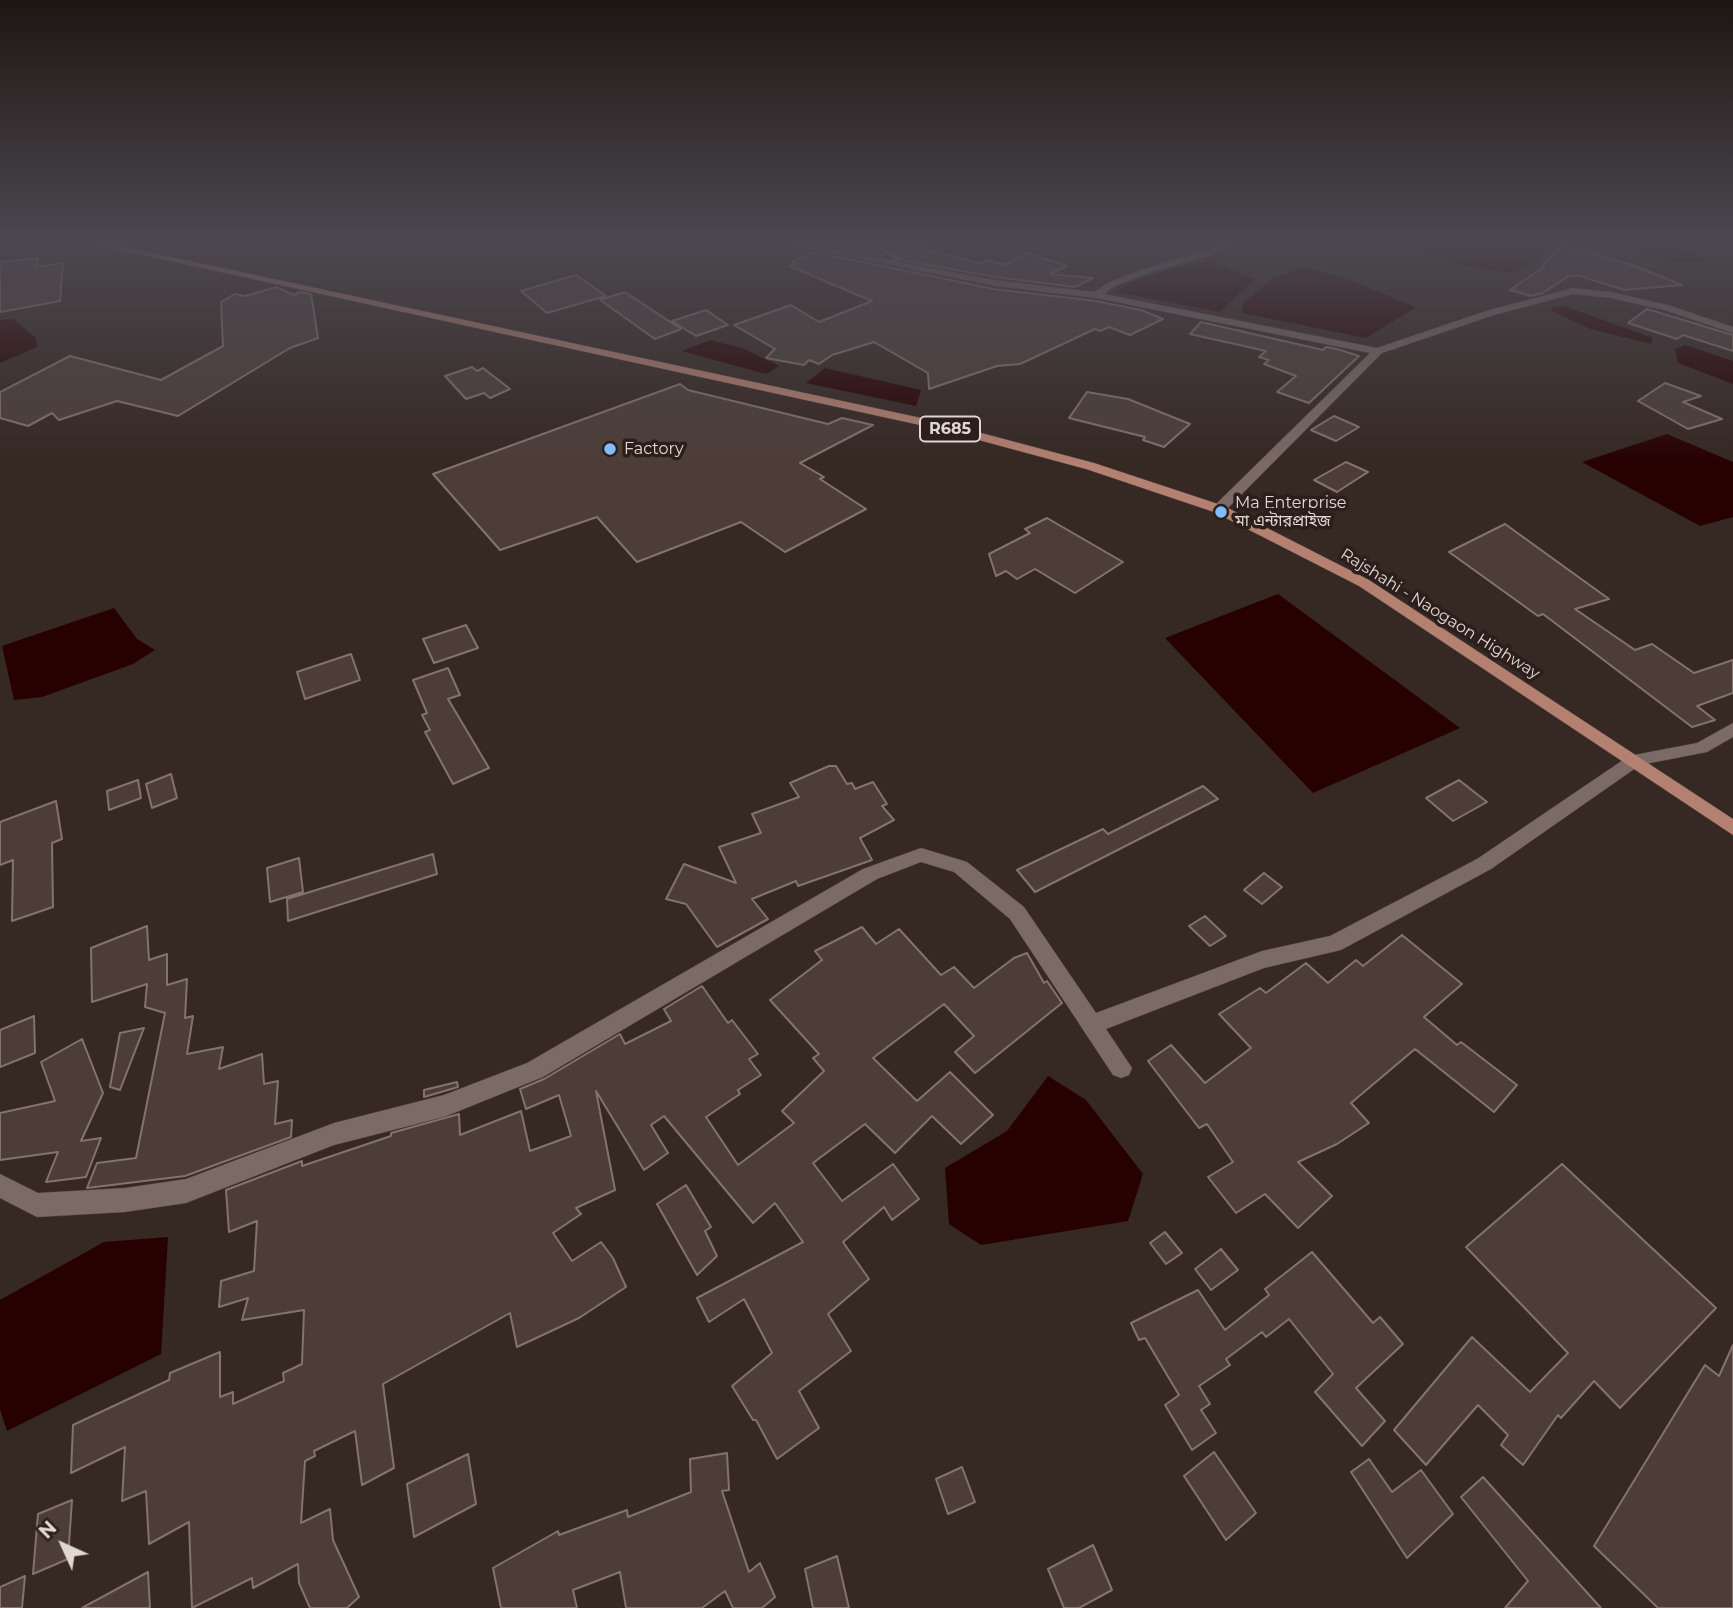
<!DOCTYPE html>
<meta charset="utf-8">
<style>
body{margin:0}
#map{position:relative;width:1733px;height:1608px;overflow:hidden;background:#362823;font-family:Montserrat,sans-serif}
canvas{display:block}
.north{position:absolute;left:28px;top:1510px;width:70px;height:70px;-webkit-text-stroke:5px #2c1e1a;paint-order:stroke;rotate:315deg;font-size:19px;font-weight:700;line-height:28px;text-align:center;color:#e0d7d3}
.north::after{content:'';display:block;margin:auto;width:24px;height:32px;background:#e0d7d3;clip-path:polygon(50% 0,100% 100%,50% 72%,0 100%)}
</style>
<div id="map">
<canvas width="1733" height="1608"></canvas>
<div class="north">N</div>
</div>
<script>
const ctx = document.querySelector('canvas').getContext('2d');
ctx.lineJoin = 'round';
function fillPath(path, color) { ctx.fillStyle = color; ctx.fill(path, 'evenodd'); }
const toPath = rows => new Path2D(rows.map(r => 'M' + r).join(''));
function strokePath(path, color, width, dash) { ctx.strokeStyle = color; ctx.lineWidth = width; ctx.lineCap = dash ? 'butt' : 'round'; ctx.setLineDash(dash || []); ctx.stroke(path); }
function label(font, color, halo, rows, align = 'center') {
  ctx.font = font + ' Montserrat,"Noto Sans Bengali",sans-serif'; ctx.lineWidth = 7; ctx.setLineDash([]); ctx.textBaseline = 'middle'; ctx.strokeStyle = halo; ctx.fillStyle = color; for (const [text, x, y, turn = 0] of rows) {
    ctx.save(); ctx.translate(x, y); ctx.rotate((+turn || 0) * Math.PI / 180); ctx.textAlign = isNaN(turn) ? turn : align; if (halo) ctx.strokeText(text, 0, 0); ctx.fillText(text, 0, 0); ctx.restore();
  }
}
fillPath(toPath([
 [1389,241,1560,241,1538,259,1514,273,1464,266],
 [1610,241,1663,241,1712,261,1672,262],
 [1211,261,1255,279,1220,312,1116,292,1132,282,1186,264],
 [1304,267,1344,278,1416,307,1366,338,1242,313,1243,303,1272,279],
 [1564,306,1653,338,1651,344,1590,329,1552,311,1552,307],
 [13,319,36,338,37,347,0,363,0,320],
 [711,340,745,349,779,366,766,374,681,351],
 [1685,345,1733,361,1733,384,1678,363,1675,349],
 [825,368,921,390,916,406,806,383],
 [1667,434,1733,462,1733,517,1700,526,1582,462],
 [1278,594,1460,728,1313,793,1165,638],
 [114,608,137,639,155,650,133,664,42,697,14,700,2,646],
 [1048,1076,1086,1100,1143,1174,1128,1221,981,1245,949,1224,945,1168,1007,1131],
 [168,1237,161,1354,7,1431,0,1409,0,1300,104,1242]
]), '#270000');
const building = toPath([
 [840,241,863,241,884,256,830,246,840,241],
 [882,241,893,241,979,263,987,260,1005,265,1028,253,1067,266,1050,274,1093,278,1075,287,995,277,906,261,903,255,882,241],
 [1560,248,1581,250,1635,266,1682,285,1624,290,1580,276,1569,276,1543,293,1531,296,1510,290,1545,266,1542,265,1560,248],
 [814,252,994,289,1096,301,1141,310,1163,319,1130,335,1109,327,1100,331,1095,329,1020,364,997,366,929,389,928,373,874,342,832,355,819,364,809,360,804,365,766,358,775,349,734,325,791,305,819,322,872,301,789,266,797,264,792,262,814,252],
 [38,258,36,267,63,263,60,301,0,312,0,262,38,258],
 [576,275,606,296,547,313,521,291,576,275],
 [276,287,294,295,300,292,311,294,318,338,290,348,178,416,117,401,59,420,52,413,28,426,0,418,0,392,70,356,161,380,223,346,221,302,235,294,245,296,276,287],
 [625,292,681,329,655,339,600,300,625,292],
 [1647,309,1733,335,1733,351,1683,335,1677,339,1628,323,1647,309],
 [706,310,728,325,696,336,672,321,706,310],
 [1201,322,1323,350,1326,347,1337,349,1359,356,1309,403,1277,392,1296,376,1264,364,1269,360,1259,357,1266,351,1190,334,1201,322],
 [472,367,477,371,483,368,510,389,490,398,484,393,466,399,445,376,472,367],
 [1665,383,1701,396,1683,402,1722,419,1688,429,1638,401,1665,383],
 [680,384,688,390,828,424,842,418,873,425,800,463,824,477,820,479,866,509,785,552,741,522,637,562,597,517,500,550,433,474,680,384],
 [1087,392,1128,399,1190,424,1164,447,1143,440,1145,437,1069,418,1087,392],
 [1334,416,1359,427,1336,441,1311,430,1334,416],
 [1346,462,1368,472,1337,492,1314,480,1346,462],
 [1047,518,1123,562,1075,593,1035,569,1017,579,1006,571,996,576,989,554,1030,533,1025,529,1047,518],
 [1505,524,1609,599,1575,609,1635,650,1652,644,1694,673,1733,660,1733,693,1697,706,1715,720,1692,727,1543,614,1538,616,1449,552,1505,524],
 [466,625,478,648,434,663,423,639,466,625],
 [351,654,360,680,305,699,297,672,351,654],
 [448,668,460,695,448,699,489,768,453,784,425,732,430,730,422,715,427,713,413,680,448,668],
 [829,766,836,766,847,784,852,783,855,789,873,782,887,804,882,806,894,820,860,838,872,860,798,886,796,881,752,899,768,919,717,947,686,904,666,899,684,864,736,883,719,847,761,833,752,814,799,797,790,783,829,766],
 [171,774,177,798,152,808,146,784,171,774],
 [138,780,141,798,109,810,107,791,138,780],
 [1459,780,1487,802,1453,821,1426,798,1459,780],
 [1203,786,1218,799,1035,892,1017,870,1103,829,1108,834,1203,786],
 [56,801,62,839,52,843,53,907,12,921,13,860,0,865,0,822,56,801],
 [433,854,437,874,288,921,287,899,433,854],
 [299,858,303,892,270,902,267,868,299,858],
 [1264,873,1282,887,1262,904,1244,890,1264,873],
 [1205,916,1226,936,1210,946,1189,926,1205,916],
 [147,926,149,960,167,954,167,985,187,979,185,1018,193,1016,187,1054,223,1047,219,1069,262,1054,264,1084,278,1081,275,1124,292,1120,291,1137,185,1176,87,1188,97,1163,136,1158,165,1013,145,1007,147,984,92,1002,91,948,147,926],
 [862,927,876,944,899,929,941,975,954,967,974,988,1014,958,1027,953,1044,983,1047,981,1062,1003,975,1073,955,1052,974,1036,944,1004,873,1058,917,1101,950,1072,993,1115,961,1144,932,1116,895,1153,865,1124,813,1163,842,1201,893,1164,919,1199,892,1220,884,1207,843,1242,869,1279,828,1314,851,1351,799,1391,819,1428,777,1459,756,1420,753,1420,732,1386,772,1353,744,1299,709,1322,697,1298,803,1242,775,1203,753,1223,664,1116,651,1125,668,1153,644,1170,596,1091,615,1190,576,1208,581,1214,553,1233,572,1261,601,1242,613,1258,626,1287,579,1318,517,1347,510,1313,383,1384,394,1468,362,1485,355,1431,314,1451,315,1456,305,1461,301,1523,330,1509,333,1540,359,1597,347,1608,310,1608,299,1583,298,1564,253,1588,252,1578,192,1608,189,1522,149,1544,146,1491,122,1501,125,1447,71,1473,73,1425,169,1380,170,1373,220,1352,220,1397,233,1392,233,1404,284,1381,283,1373,302,1364,304,1310,242,1320,248,1298,219,1307,221,1281,254,1271,257,1221,229,1232,226,1190,302,1161,302,1166,391,1136,391,1133,459,1114,460,1135,521,1111,530,1151,571,1136,559,1095,526,1109,520,1089,544,1079,620,1034,625,1044,671,1021,664,1009,702,986,728,1023,732,1020,758,1054,749,1059,761,1075,738,1090,740,1094,706,1117,738,1165,794,1123,782,1111,824,1071,813,1058,819,1054,770,1000,822,960,815,951,862,927],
 [1402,935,1462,984,1424,1017,1457,1045,1461,1042,1517,1085,1494,1112,1415,1049,1351,1103,1369,1123,1337,1144,1298,1162,1332,1196,1298,1228,1265,1194,1236,1213,1208,1177,1233,1162,1207,1124,1199,1128,1148,1061,1171,1045,1205,1083,1251,1048,1219,1014,1260,988,1266,993,1306,963,1328,983,1356,960,1363,966,1402,935],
 [34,1016,35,1053,0,1067,0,1030,34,1016],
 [144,1028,120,1090,110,1087,120,1033,144,1028],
 [82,1039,103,1093,81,1141,101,1138,86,1177,46,1182,58,1152,0,1160,0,1113,55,1101,41,1062,82,1039],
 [457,1082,458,1087,424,1097,424,1090,457,1082],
 [1562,1164,1716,1308,1620,1408,1594,1381,1561,1418,1558,1415,1523,1465,1501,1445,1508,1435,1478,1405,1426,1465,1394,1430,1472,1337,1530,1392,1568,1353,1466,1247,1562,1164],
 [686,1185,711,1227,705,1231,717,1256,697,1275,657,1204,686,1185],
 [1165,1232,1182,1253,1166,1264,1150,1243,1165,1232],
 [1221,1249,1238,1270,1211,1290,1195,1269,1221,1249],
 [1312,1252,1373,1323,1380,1317,1403,1344,1356,1388,1385,1421,1362,1446,1315,1392,1333,1374,1289,1319,1266,1337,1262,1332,1226,1359,1230,1365,1199,1386,1210,1404,1201,1410,1216,1433,1192,1450,1165,1405,1179,1395,1145,1338,1139,1340,1131,1323,1198,1290,1225,1330,1269,1295,1265,1289,1312,1252],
 [1733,1345,1733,1608,1658,1608,1594,1546,1705,1365,1719,1376,1733,1345],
 [1214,1452,1256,1513,1226,1540,1184,1476,1214,1452],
 [727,1453,729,1490,722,1491,749,1572,760,1563,775,1597,762,1608,733,1608,725,1591,702,1608,626,1608,620,1572,573,1590,577,1608,501,1608,493,1568,558,1531,559,1535,627,1510,628,1517,691,1492,690,1459,727,1453],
 [468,1454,476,1504,414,1537,407,1484,468,1454],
 [1369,1459,1392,1492,1421,1470,1453,1514,1407,1558,1351,1472,1369,1459],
 [962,1467,975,1502,948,1514,936,1479,962,1467],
 [1483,1477,1526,1525,1601,1608,1505,1608,1528,1581,1461,1497,1483,1477],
 [72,1500,68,1559,33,1574,38,1514,72,1500],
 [1093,1545,1112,1590,1079,1608,1064,1608,1048,1569,1093,1545],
 [837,1556,849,1608,813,1608,805,1569,837,1556],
 [148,1572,150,1608,82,1608,148,1572],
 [25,1576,22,1608,0,1608,0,1587,25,1576]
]);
fillPath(building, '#4c3d38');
strokePath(building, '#84726d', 2);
const minor = toPath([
 [772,241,791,241,897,261,866,241,877,241,902,257,904,259,899,262,995,280,1094,292,1109,282,1143,269,1211,249,1220,241,1230,241,1217,253,1149,273,1115,286,1104,294,1377,348,1486,311,1573,288,1611,292,1671,306,1733,327,1733,333,1664,310,1611,298,1573,294,1494,315,1382,353,1224,512,1219,513,1212,509,1214,506,1370,353,1096,298,995,286,772,241],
 [1733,723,1733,737,1707,752,1640,765,1491,869,1341,950,1264,968,1106,1029,1132,1068,1129,1075,1121,1078,1113,1075,1010,919,954,872,921,862,877,879,543,1077,444,1117,334,1145,186,1203,125,1212,37,1217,0,1198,0,1174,38,1193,125,1188,186,1179,334,1123,444,1095,527,1063,863,869,921,848,967,862,1024,907,1096,1013,1262,951,1330,936,1477,859,1629,756,1697,743,1733,723]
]);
const primary = toPath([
 [79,241,97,241,940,422,1094,463,1224,506,1369,580,1733,819,1733,835,1359,586,1214,512,1086,469,938,429,79,241]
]);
strokePath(minor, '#504440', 1);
strokePath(primary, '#504440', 1);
fillPath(minor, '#7b6a65');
fillPath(primary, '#b48170');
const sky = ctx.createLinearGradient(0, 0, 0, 466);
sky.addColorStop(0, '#1e1613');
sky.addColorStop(0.52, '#4c4850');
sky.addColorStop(1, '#4c485000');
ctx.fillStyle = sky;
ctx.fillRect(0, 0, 1733, 466);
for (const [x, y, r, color] of [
 [610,449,7,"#80bdfa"],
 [1221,512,7,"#80bdfa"]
]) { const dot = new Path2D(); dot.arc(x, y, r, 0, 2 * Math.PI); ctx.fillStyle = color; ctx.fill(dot); strokePath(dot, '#2c1e1a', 2.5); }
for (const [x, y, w] of [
 [950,429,60]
]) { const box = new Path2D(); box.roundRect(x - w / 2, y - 12.5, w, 25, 5); ctx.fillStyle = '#2c1e1a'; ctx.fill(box); strokePath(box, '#e0d7d3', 2); }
label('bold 16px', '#e0d7d3', null, [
 ["R685",950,429]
]);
label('16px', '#e0d7d3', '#2c1e1a', [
 ["Factory",624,449],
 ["Ma Enterprise",1235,503],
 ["মা এন্টারপ্রাইজ",1235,521]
], 'left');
label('16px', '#e0d7d3', '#2c1e1a', [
 ["Rajshahi - Naogaon Highway",1440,614,32]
]);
</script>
